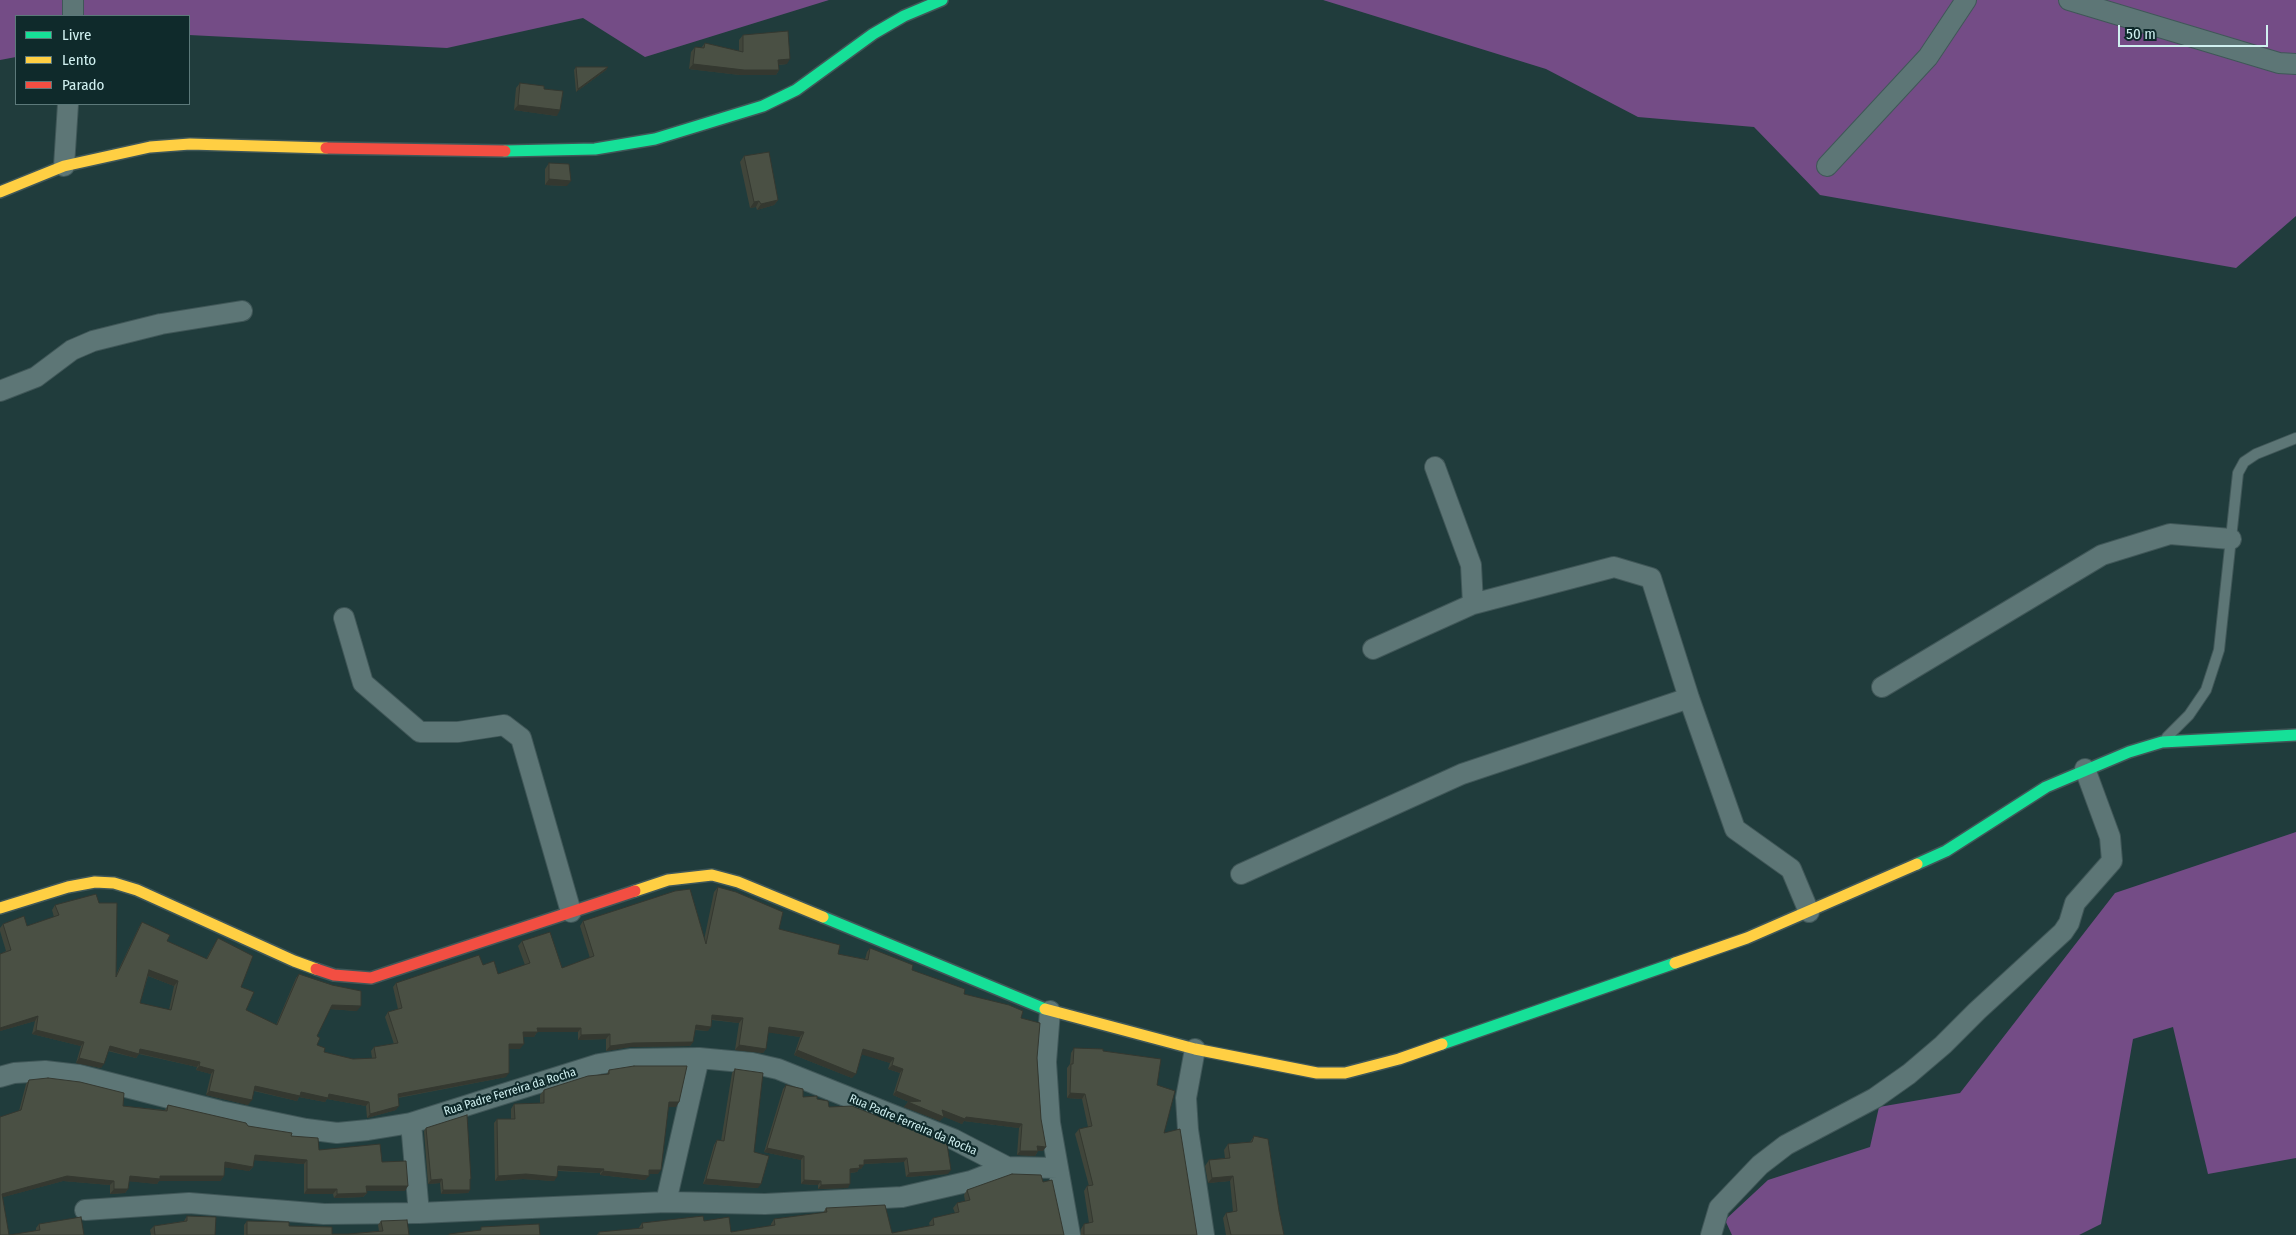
<!DOCTYPE html>
<style>
body{margin:0}
#map{position:relative;width:2296px;height:1235px;overflow:hidden;background:#203c3c;font-family:"Fira Sans Condensed",sans-serif}
canvas{display:block}
.legend{position:absolute;left:15px;top:15px;width:175px;height:90px;box-sizing:border-box;background:#0f2a2b;border:1px solid #5c797a;margin:0;padding:6px 9px;list-style:none;font-size:15px;color:#d0f0f0}
.legend li{display:flex;align-items:center;gap:10px;height:25px}
.legend b{width:25px;border:1px solid #5c797a}
.scale{position:absolute;left:2118px;top:25px;width:150px;height:22px;box-sizing:border-box;border:2px solid #d0f0f0;border-top:0;padding-left:6px;font-size:15px;line-height:18px;white-space:nowrap;color:#d0f0f0;-webkit-text-stroke:4px #0f2a2b;paint-order:stroke}
</style>
<div id="map">
<canvas width="2296" height="1235"></canvas>
<ul class="legend">
<li><b style="height:6px;background:#16e098"></b>Livre</li>
<li><b style="height:6px;background:#ffcf43"></b>Lento</li>
<li><b style="height:6px;background:#f24e42"></b>Parado</li>
</ul>
<div class="scale">50 m</div>
</div>
<script>
const ctx = document.querySelector('canvas').getContext('2d');
ctx.lineJoin = 'round';
function fillPath(path, color) { ctx.fillStyle = color; ctx.fill(path, 'evenodd'); }
const toPath = rows => new Path2D(rows.map(r => 'M' + r).join(''));
function strokePath(path, color, width, dash) { ctx.strokeStyle = color; ctx.lineWidth = width; ctx.lineCap = dash ? 'butt' : 'round'; ctx.setLineDash(dash || []); ctx.stroke(path); }
function label(font, color, halo, rows, align = 'center') {
  ctx.font = font + ' "Fira Sans Condensed",sans-serif'; ctx.lineWidth = 4.5; ctx.setLineDash([]); ctx.textBaseline = 'middle'; ctx.strokeStyle = halo; ctx.fillStyle = color; for (const [text, x, y, turn = 0] of rows) {
    ctx.save(); ctx.translate(x, y); ctx.rotate((+turn || 0) * Math.PI / 180); ctx.textAlign = isNaN(turn) ? turn : align; if (halo) ctx.strokeText(text, 0, 0); ctx.fillText(text, 0, 0); ctx.restore();
  }
}
fillPath(toPath([
 [0,0,829,0,645,57,583,18,447,48,189,35,189,16,16,16,16,57,0,60],
 [1323,0,2296,0,2296,216,2236,268,1820,195,1754,127,1638,117,1546,69],
 [2296,832,2296,1158,2208,1174,2173,1027,2133,1039,2101,1224,2079,1235,1732,1235,1725,1220,1768,1180,1870,1147,1879,1107,1960,1093,2115,893]
]), '#744c86');
const lane = toPath([
 [2167,737,2189,715,2206,690,2219,650,2238,473,2244,462,2256,454,2296,438]
]);
const street = toPath([
 [2069,0,2279,63,2296,64],
 [73,16,73,0],
 [64,166,68,104],
 [1827,166,1928,57,1966,0],
 [0,391,36,377,72,350,93,341,161,324,242,311],
 [1473,604,1614,567,1651,578,1689,698,1735,829,1791,869,1809,912],
 [344,618,363,683,420,732,458,732,504,725,521,738,571,912],
 [1373,649,1473,604,1471,565,1435,467],
 [1882,687,2102,555,2170,534,2231,539],
 [1241,874,1462,774,1689,698],
 [1050,1011,1046,1062,1050,1123,1070,1235],
 [1195,1049,1186,1098,1188,1130,1204,1235],
 [0,1077,14,1073,45,1071,79,1075,220,1111,306,1129,337,1133,368,1130,411,1123,599,1064,630,1059,699,1058,752,1063,778,1069,953,1139,1007,1167,1058,1168],
 [411,1123,419,1213],
 [666,1202,699,1058],
 [85,1210,189,1203,324,1214,419,1213,666,1202,765,1204,902,1197,971,1181,1007,1167],
 [1711,1235,1719,1208,1760,1165,1786,1145,1875,1098,1909,1074,1943,1045,1977,1011,2063,932,2069,923,2075,903,2112,861,2110,837,2085,769]
]);
const fast = toPath([
 [505,151,595,149,655,139,763,106,796,90,873,34,904,16,942,0],
 [1917,864,1946,851,2046,787,2129,752,2162,742,2296,735],
 [823,917,1045,1009],
 [1442,1044,1675,963]
]);
const slow = toPath([
 [0,192,64,166,150,147,190,144,326,148],
 [635,891,668,880,712,875,738,882,823,917],
 [0,908,68,887,95,882,114,883,137,890,294,961,316,969],
 [1675,963,1747,938,1917,864],
 [1045,1009,1195,1049,1317,1073,1345,1073,1399,1059,1442,1044]
]);
const jam = toPath([
 [326,148,505,151],
 [316,969,334,975,371,978,635,891]
]);
strokePath(lane, '#405758', 12);
strokePath(street, '#405758', 22);
strokePath(fast, '#405758', 14);
strokePath(slow, '#405758', 14);
strokePath(jam, '#405758', 14);
strokePath(lane, '#5d7676', 10);
strokePath(street, '#5d7676', 20);
strokePath(fast, '#16e098', 11);
strokePath(slow, '#ffcf43', 11);
strokePath(jam, '#f24e42', 11);
fillPath(toPath([
 [743,35,787,64,779,65,779,70,776,75,740,75,689,69,691,52,695,47,701,48,705,43,739,51,739,40],
 [576,67,608,67,606,70,576,92,574,70],
 [520,83,544,89,557,116,514,110,516,88],
 [744,156,778,200,774,205,757,210,756,207,750,208,740,162],
 [549,163,567,186,545,185,545,169],
 [718,887,779,929,838,954,865,959,867,952,870,948,912,970,964,994,1021,1018,1037,1058,1043,1151,1038,1151,1035,1156,1017,1155,1019,1128,964,1121,962,1124,943,1116,940,1121,904,1107,908,1102,909,1102,893,1095,900,1073,888,1069,890,1063,862,1054,852,1078,794,1055,800,1037,768,1032,766,1049,763,1053,735,1050,739,1023,712,1020,708,1031,695,1030,693,1042,690,1046,630,1047,606,1051,606,1039,578,1040,578,1032,537,1032,534,1037,523,1037,520,1049,509,1049,506,1077,398,1098,396,1110,367,1118,366,1106,327,1099,325,1102,299,1097,297,1101,254,1091,248,1105,206,1095,211,1074,196,1070,197,1067,139,1054,136,1058,108,1051,101,1068,76,1063,81,1046,32,1034,35,1021,0,1031,0,954,6,951,0,931,0,928,3,924,27,926,54,917,52,910,55,905,116,975,139,927,142,922,167,941,206,959,218,938,241,987,246,1010,276,1025,296,978,299,974,357,1011,330,1009,317,1036,317,1045,324,1052,353,1059,372,1058,371,1051,374,1047,394,1044,385,1017,388,1012,398,1009,393,987,396,983,483,965,498,974,525,965,518,946,522,941,562,968,590,958,580,926,583,921,704,940,714,892],
 [148,976,174,986,169,1010,140,1003],
 [1074,1048,1103,1051,1157,1085,1164,1133,1197,1235,1081,1235,1081,1229,1084,1224,1089,1223,1084,1191,1087,1186,1089,1186,1075,1134,1079,1129,1088,1127,1082,1099,1067,1098,1067,1068,1070,1064,1071,1053],
 [735,1069,754,1152,758,1188,703,1184,714,1145,717,1140,721,1141,732,1073],
 [609,1070,676,1107,668,1107,658,1174,649,1174,645,1180,600,1175,600,1173,558,1171,554,1181,523,1179,495,1181,494,1123,497,1119,511,1119,511,1109,514,1104,540,1103,540,1095,544,1090,607,1074],
 [29,1080,123,1106,165,1110,168,1105,248,1126,291,1136,319,1150,382,1162,405,1191,366,1191,367,1193,363,1197,334,1198,333,1194,304,1194,304,1164,254,1160,253,1167,249,1171,224,1167,224,1176,220,1181,159,1181,157,1184,129,1181,128,1189,125,1193,110,1194,110,1185,63,1181,3,1197,0,1235,0,1117,19,1111,26,1084],
 [786,1085,803,1097,817,1099,829,1107,948,1174,906,1177,904,1162,864,1164,861,1169,859,1169,857,1172,850,1173,848,1188,818,1189,818,1185,801,1184,801,1160,764,1152,783,1089],
 [426,1128,470,1182,470,1190,468,1193,441,1194,440,1183,428,1184,424,1131],
 [1254,1136,1279,1211,1284,1235,1226,1235,1223,1218,1226,1213,1233,1212,1230,1181,1208,1183,1205,1166,1209,1160,1225,1158,1224,1150,1228,1144,1250,1142],
 [1043,1182,1064,1235,597,1235,599,1232,638,1229,642,1223,704,1221,731,1232,771,1226,771,1224,774,1219,823,1213,826,1208,892,1233,930,1226,929,1223,933,1218,955,1213,953,1208,957,1203,965,1201,964,1195,967,1190],
 [187,1216,215,1235,151,1235,150,1230,154,1226,184,1221],
 [247,1221,289,1226,332,1234,348,1234,379,1231,378,1225,381,1221,409,1235,244,1235,244,1225],
 [39,1224,84,1235,36,1231,36,1228]
]), '#40453a');
fillPath(toPath([
 [790,59,787,64,775,65,778,60],
 [693,64,779,70,776,75,740,75,689,69],
 [608,67,606,70,576,92,578,89],
 [518,105,560,110,557,116,514,110],
 [549,179,571,181,567,186,545,185],
 [778,200,774,205,757,210,761,204],
 [759,201,756,207,750,208,754,202],
 [149,970,178,981,174,986,146,975],
 [332,1005,361,1006,357,1011,329,1009],
 [712,1015,743,1018,739,1023,709,1019],
 [38,1016,35,1021,0,1031,0,1028],
 [696,1025,711,1027,708,1031,693,1029],
 [769,1027,804,1032,800,1037,765,1032],
 [537,1028,581,1028,578,1032,537,1032,534,1037,520,1037,523,1032],
 [36,1030,84,1042,81,1046,32,1034],
 [610,1034,606,1039,578,1040,581,1035],
 [693,1042,690,1046,630,1047,606,1051,610,1046,633,1043],
 [509,1044,524,1044,520,1049,506,1049],
 [739,1045,766,1049,763,1053,735,1050],
 [110,1046,139,1054,136,1058,107,1050],
 [140,1049,200,1062,197,1067,137,1053],
 [863,1049,894,1058,890,1063,860,1054],
 [797,1050,856,1074,852,1078,794,1055],
 [79,1058,104,1064,101,1068,76,1063],
 [892,1065,903,1069,900,1073,888,1069],
 [199,1066,214,1070,211,1074,196,1070],
 [509,1073,506,1077,395,1098,398,1094],
 [255,1086,301,1092,329,1094,369,1102,366,1106,327,1099,325,1102,299,1097,297,1101,252,1090],
 [209,1091,252,1100,248,1105,206,1095],
 [896,1091,921,1101,918,1106,893,1095],
 [1070,1093,1085,1094,1082,1099,1067,1098],
 [669,1102,679,1102,676,1107,666,1107],
 [908,1102,944,1117,940,1121,904,1107],
 [399,1106,396,1110,367,1118,370,1114],
 [942,1110,1022,1124,1019,1128,964,1121,962,1124,939,1115],
 [1037,1146,1046,1147,1043,1151,1038,1151,1035,1156,1017,1155,1020,1151],
 [767,1148,804,1156,801,1160,764,1152],
 [255,1155,307,1160,304,1164,251,1160],
 [907,1158,904,1162,861,1164,864,1160],
 [225,1162,253,1167,249,1171,222,1167],
 [859,1165,864,1165,861,1169,859,1169,857,1172,847,1173,850,1169],
 [558,1166,604,1169,600,1173,555,1170],
 [649,1170,661,1170,658,1174,646,1174],
 [951,1170,948,1174,906,1177,909,1173],
 [603,1171,649,1176,645,1180,600,1175],
 [526,1174,557,1177,554,1181,523,1179,495,1181,498,1176],
 [67,1176,114,1181,110,1185,63,1181,0,1198,2,1194],
 [130,1176,224,1176,220,1181,159,1181,157,1184,126,1181],
 [1233,1176,1230,1181,1208,1183,1212,1178],
 [442,1179,440,1183,428,1184,431,1180],
 [706,1179,761,1184,758,1188,703,1184],
 [804,1180,821,1181,818,1185,801,1184],
 [850,1184,848,1188,818,1189,821,1185],
 [366,1186,408,1186,405,1191,363,1191],
 [114,1189,128,1189,125,1193,110,1194],
 [307,1189,337,1189,333,1194,304,1194],
 [443,1190,470,1190,468,1193,441,1194],
 [367,1193,363,1197,334,1198,337,1194]
]), '#343830');
const building = toPath([
 [788,31,790,59,778,60,779,70,744,70,693,64,695,47,704,48,705,43,743,52,743,35,788,31],
 [576,67,608,67,578,89,576,67],
 [520,83,544,86,544,89,563,91,560,110,518,105,520,83],
 [769,152,778,200,761,204,759,201,754,202,744,156,769,152],
 [549,163,569,164,571,181,549,179,549,163],
 [718,887,736,892,783,912,779,929,840,945,838,954,868,960,870,948,913,965,912,970,965,989,964,994,1009,1005,1023,1011,1021,1018,1040,1023,1037,1058,1041,1119,1046,1147,1037,1146,1038,1151,1020,1151,1022,1124,966,1117,965,1119,942,1110,944,1117,908,1102,921,1101,896,1091,903,1069,892,1065,894,1058,863,1049,856,1074,797,1050,804,1032,769,1027,766,1049,739,1045,743,1018,712,1015,711,1027,696,1025,693,1042,633,1043,610,1046,610,1034,581,1035,581,1028,537,1028,538,1032,523,1032,524,1044,509,1044,509,1073,398,1094,399,1106,370,1114,369,1102,329,1094,328,1098,301,1092,300,1096,255,1086,252,1100,209,1091,214,1070,199,1066,200,1062,140,1049,139,1054,110,1046,104,1064,79,1058,84,1042,36,1030,38,1016,0,1028,0,954,11,950,3,924,24,916,27,926,59,915,55,905,96,894,99,903,117,903,116,977,142,922,170,935,167,941,207,959,218,938,253,956,241,987,254,992,246,1010,277,1025,299,974,332,985,361,991,361,1006,332,1005,317,1036,320,1038,317,1045,325,1048,324,1052,353,1059,376,1058,374,1047,398,1043,388,1012,402,1008,396,983,479,955,483,965,494,961,498,974,530,963,522,941,550,932,562,968,594,956,583,921,675,891,690,889,706,944,718,887],
 [149,970,178,981,171,1010,140,1003,149,970],
 [1074,1048,1103,1049,1103,1051,1161,1059,1157,1085,1175,1091,1164,1133,1180,1129,1197,1235,1084,1235,1084,1224,1093,1222,1087,1186,1093,1185,1079,1129,1092,1126,1085,1094,1070,1093,1071,1064,1073,1064,1074,1048],
 [634,1066,687,1066,679,1102,669,1102,661,1170,649,1170,649,1176,603,1171,604,1169,558,1166,557,1177,526,1174,498,1176,497,1119,515,1119,514,1104,544,1103,544,1090,588,1076,609,1074,609,1070,634,1066],
 [735,1069,763,1073,754,1152,769,1156,761,1184,706,1179,717,1140,724,1141,735,1069],
 [48,1078,80,1082,124,1093,123,1106,167,1111,168,1105,246,1123,248,1126,292,1133,291,1136,318,1138,319,1150,380,1144,382,1162,406,1161,408,1186,366,1186,367,1193,337,1194,337,1189,307,1189,307,1160,255,1155,253,1167,225,1162,224,1176,160,1176,160,1179,130,1176,128,1189,114,1189,114,1181,67,1176,2,1194,9,1235,0,1235,0,1117,21,1110,29,1080,48,1078],
 [786,1085,803,1089,803,1097,817,1096,817,1099,828,1101,829,1107,852,1106,947,1144,951,1170,909,1173,907,1158,864,1160,864,1165,859,1165,860,1168,850,1169,850,1184,821,1185,821,1181,804,1180,804,1156,767,1148,786,1085],
 [467,1115,471,1179,470,1179,470,1190,443,1190,442,1179,431,1180,426,1128,467,1115],
 [1254,1136,1268,1139,1279,1211,1284,1235,1231,1235,1226,1213,1237,1211,1233,1176,1212,1178,1209,1160,1230,1158,1228,1144,1252,1142,1254,1136],
 [1012,1174,1041,1175,1043,1182,1052,1180,1064,1235,599,1235,599,1232,643,1228,642,1223,703,1216,704,1221,729,1217,731,1232,775,1225,774,1219,827,1212,826,1208,885,1205,892,1233,934,1225,933,1218,959,1212,957,1203,970,1200,967,1190,1012,1174],
 [187,1216,216,1217,215,1235,155,1235,154,1226,187,1221,187,1216],
 [81,1217,84,1235,9,1235,40,1230,39,1224,81,1217],
 [407,1220,409,1235,247,1235,247,1221,289,1222,289,1226,332,1227,332,1234,348,1234,383,1231,381,1221,407,1220],
 [539,1224,540,1235,449,1235,449,1234,481,1230,481,1227,539,1224]
]);
fillPath(building, '#4a5044');
strokePath(building, '#343830', 1);
label('12px', '#d0f0f0', '#0f2a2b', [
 ["Rua Padre Ferreira da Rocha",510,1092,-17],
 ["Rua Padre Ferreira da Rocha",913,1125,23]
]);
</script>
